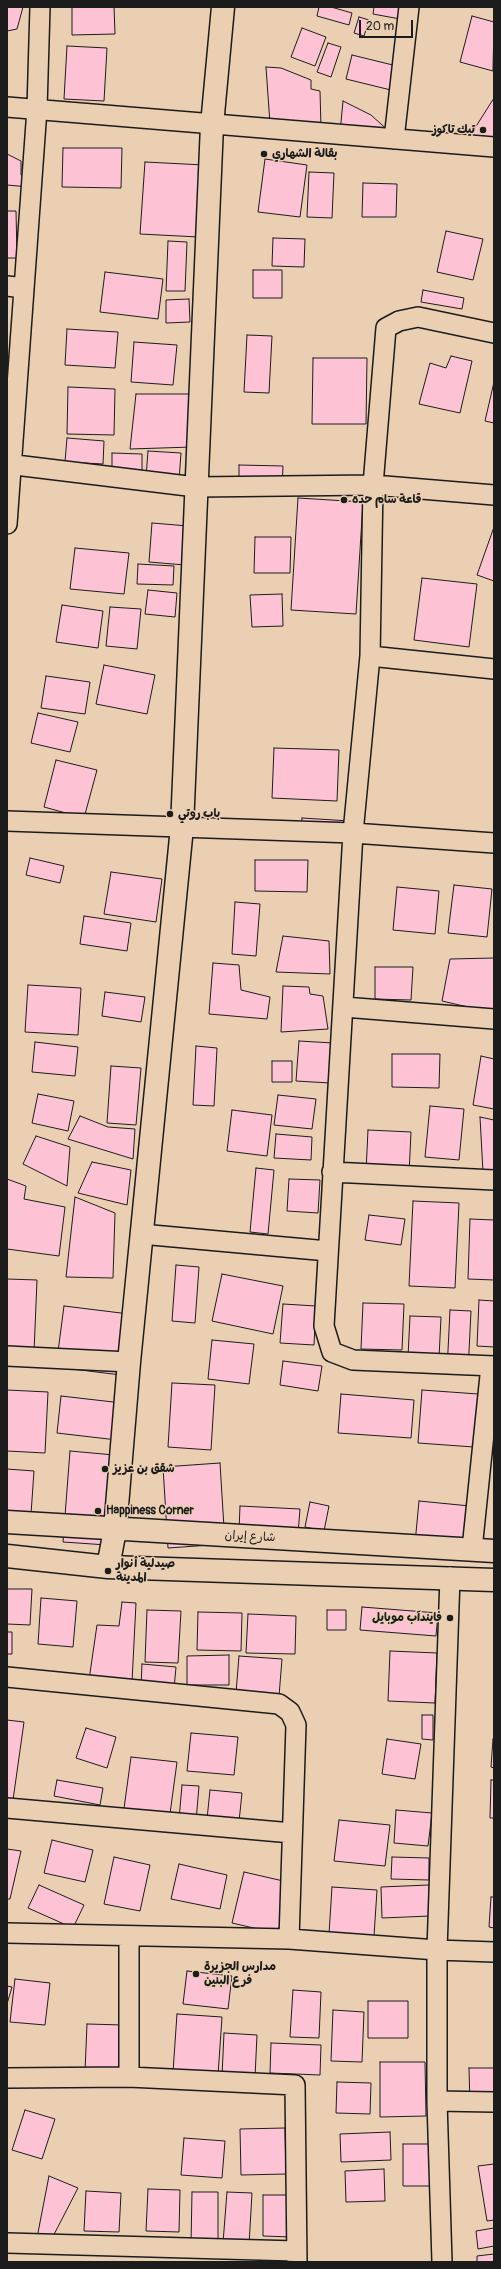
<!DOCTYPE html>
<meta charset="utf-8">
<style>
body{margin:0}
#map{position:relative;width:501px;height:2269px;overflow:hidden;background:#eacfb2;font-family:Pangolin,sans-serif}
canvas{display:block}
.frame{position:absolute;inset:0;border:8px solid #1c1c1c;pointer-events:none}
.scale{position:absolute;left:359px;top:20px;width:54px;height:18px;box-sizing:border-box;border:2px solid #1c1c1c;border-top:0;padding-left:5px;font-size:12px;line-height:14px;white-space:nowrap;color:#1c1c1c;-webkit-text-stroke:3px #eacfb2;paint-order:stroke}
</style>
<div id="map">
<canvas width="501" height="2269"></canvas>
<div class="frame"></div>
<div class="scale">20 m</div>
</div>
<script>
const ctx = document.querySelector('canvas').getContext('2d');
ctx.lineJoin = 'round';
function fillPath(path, color) { ctx.fillStyle = color; ctx.fill(path, 'evenodd'); }
const toPath = rows => new Path2D(rows.map(r => 'M' + r).join(''));
function strokePath(path, color, width, dash) { ctx.strokeStyle = color; ctx.lineWidth = width; ctx.lineCap = dash ? 'butt' : 'round'; ctx.setLineDash(dash || []); ctx.stroke(path); }
function label(font, color, halo, rows, align = 'center') {
  ctx.font = font + ' Pangolin,"Playpen Sans Arabic",sans-serif'; ctx.lineWidth = 3; ctx.setLineDash([]); ctx.textBaseline = 'middle'; ctx.strokeStyle = halo; ctx.fillStyle = color; for (const [text, x, y, turn = 0] of rows) {
    ctx.save(); ctx.translate(x, y); ctx.rotate((+turn || 0) * Math.PI / 180); ctx.textAlign = isNaN(turn) ? turn : align; if (halo) ctx.strokeText(text, 0, 0); ctx.fillText(text, 0, 0); ctx.restore();
  }
}
const building = toPath([
 [7,7,23,7,17,29,7,31,7,7],
 [72,7,114,7,115,34,72,35,72,7],
 [319,7,331,7,352,13,349,25,317,16,319,7],
 [374,7,413,7,411,21,373,14,374,7],
 [472,16,494,22,493,71,460,62,472,16],
 [359,17,369,20,364,36,354,33,359,17],
 [302,28,326,37,315,66,291,57,302,28],
 [328,43,341,47,331,77,317,72,328,43],
 [67,46,107,48,104,101,64,99,67,46],
 [352,55,405,68,399,92,346,79,352,55],
 [266,67,281,68,311,80,311,89,320,91,321,128,270,124,266,67],
 [494,98,494,140,468,139,494,98],
 [343,101,371,115,392,134,340,133,343,101],
 [63,148,122,148,121,188,62,187,63,148],
 [7,154,21,161,21,175,30,176,29,187,7,185,7,154],
 [265,159,307,165,300,217,258,212,265,159],
 [145,162,204,165,199,237,140,234,145,162],
 [309,172,334,173,332,218,307,217,309,172],
 [363,183,397,184,396,217,362,217,363,183],
 [7,211,16,211,17,258,7,258,7,211],
 [446,231,483,239,473,280,437,272,446,231],
 [273,238,305,239,304,267,272,266,273,238],
 [168,241,187,242,185,291,166,291,168,241],
 [253,270,282,270,282,298,253,298,253,270],
 [105,272,163,279,158,319,100,312,105,272],
 [423,290,464,298,462,309,421,302,423,290],
 [189,299,190,322,166,323,166,300,189,299],
 [67,329,118,332,115,368,65,365,67,329],
 [247,335,272,336,269,393,244,392,247,335],
 [134,342,177,345,173,385,131,382,134,342],
 [451,356,472,361,460,413,419,404,430,363,446,368,451,356],
 [313,358,367,358,366,424,312,424,313,358],
 [494,382,494,423,485,421,494,382],
 [68,387,115,389,114,435,67,434,68,387],
 [136,394,195,394,192,447,130,449,136,394],
 [67,438,104,441,103,464,65,462,67,438],
 [148,451,181,453,179,480,146,478,148,451],
 [112,453,142,454,142,476,112,475,112,453],
 [239,465,283,466,282,489,239,488,239,465],
 [298,498,363,502,356,614,291,610,298,498],
 [152,523,188,526,185,565,149,562,152,523],
 [494,527,494,581,477,575,494,527],
 [255,537,291,537,290,573,254,573,255,537],
 [75,548,129,553,124,594,70,589,75,548],
 [138,564,174,566,173,585,137,584,138,564],
 [422,578,477,584,469,647,414,640,422,578],
 [148,590,177,593,175,617,145,614,148,590],
 [282,594,283,626,252,627,250,595,282,594],
 [62,605,103,611,98,648,56,642,62,605],
 [110,607,141,609,137,649,106,646,110,607],
 [104,665,155,675,147,714,96,704,104,665],
 [46,676,90,682,85,714,41,708,46,676],
 [38,713,78,722,70,752,31,743,38,713],
 [274,748,339,750,337,801,272,798,274,748],
 [56,760,97,770,84,818,44,807,56,760],
 [302,818,350,821,349,837,301,833,302,818],
 [30,858,64,866,60,883,26,875,30,858],
 [255,860,308,860,307,892,255,891,255,860],
 [111,872,162,879,156,922,104,914,111,872],
 [454,885,492,889,487,937,448,933,454,885],
 [397,887,439,891,435,934,393,930,397,887],
 [235,902,260,904,256,956,232,954,235,902],
 [84,916,131,923,127,951,80,944,84,916],
 [283,936,329,941,330,974,276,972,283,936],
 [494,958,494,1013,442,1001,450,959,494,958],
 [213,963,239,965,241,990,270,997,267,1019,209,1014,213,963],
 [375,967,413,967,411,1000,375,999,375,967],
 [28,985,81,988,78,1035,25,1032,28,985],
 [283,986,309,987,310,994,323,996,328,1029,281,1032,283,986],
 [105,992,145,997,141,1022,102,1016,105,992],
 [299,1041,333,1043,330,1083,296,1081,299,1041],
 [35,1042,78,1047,75,1076,32,1072,35,1042],
 [196,1046,217,1048,214,1106,193,1105,196,1046],
 [392,1054,440,1054,439,1088,392,1087,392,1054],
 [481,1056,494,1059,494,1109,473,1105,481,1056],
 [272,1061,292,1061,292,1082,272,1082,272,1061],
 [111,1066,141,1068,136,1125,107,1123,111,1066],
 [38,1094,74,1101,68,1131,32,1123,38,1094],
 [278,1095,316,1099,312,1129,274,1125,278,1095],
 [430,1106,464,1109,459,1160,425,1157,430,1106],
 [232,1110,272,1115,267,1156,227,1151,232,1110],
 [80,1116,108,1127,135,1129,133,1159,68,1139,80,1116],
 [480,1117,494,1120,494,1173,483,1172,480,1117],
 [368,1130,411,1132,409,1174,366,1172,368,1130],
 [276,1134,312,1137,311,1160,274,1158,276,1134],
 [36,1136,70,1147,67,1186,23,1164,36,1136],
 [92,1162,131,1170,127,1205,78,1193,92,1162],
 [256,1168,274,1170,268,1234,250,1232,256,1168],
 [7,1179,26,1186,24,1199,65,1207,59,1256,7,1249,7,1179],
 [289,1179,320,1180,318,1213,287,1211,289,1179],
 [75,1197,115,1213,113,1278,66,1277,75,1197],
 [413,1201,459,1203,455,1288,409,1286,413,1201],
 [369,1215,405,1219,401,1245,365,1240,369,1215],
 [470,1219,494,1220,494,1280,468,1279,470,1219],
 [176,1265,199,1267,195,1323,172,1321,176,1265],
 [222,1274,283,1286,273,1334,212,1321,222,1274],
 [7,1279,37,1280,34,1352,7,1351,7,1279],
 [479,1300,494,1301,494,1347,477,1346,479,1300],
 [363,1303,404,1304,402,1350,361,1349,363,1303],
 [283,1304,316,1306,314,1345,280,1343,283,1304],
 [64,1306,129,1314,121,1375,56,1367,64,1306],
 [450,1310,471,1311,468,1372,447,1371,450,1310],
 [410,1316,441,1317,439,1358,408,1357,410,1316],
 [212,1340,254,1344,249,1384,208,1379,212,1340],
 [283,1361,322,1366,318,1391,280,1385,283,1361],
 [172,1383,215,1385,211,1450,168,1447,172,1383],
 [7,1390,48,1392,45,1453,7,1451,7,1390],
 [422,1390,492,1395,488,1448,418,1443,422,1390],
 [341,1394,414,1400,411,1438,338,1433,341,1394],
 [61,1396,122,1403,117,1440,57,1433,61,1396],
 [70,1451,114,1455,107,1545,63,1542,70,1451],
 [220,1463,225,1544,168,1548,163,1467,220,1463],
 [7,1469,34,1471,31,1514,7,1513,7,1469],
 [419,1501,480,1507,474,1561,414,1554,419,1501],
 [310,1502,329,1506,324,1531,305,1527,310,1502],
 [240,1506,300,1509,298,1534,239,1531,240,1506],
 [7,1589,32,1589,30,1625,7,1624,7,1589],
 [41,1598,77,1601,73,1647,38,1644,41,1598],
 [122,1602,136,1603,132,1682,89,1680,97,1625,119,1626,122,1602],
 [362,1607,438,1613,436,1636,360,1630,362,1607],
 [147,1610,181,1611,178,1663,145,1662,147,1610],
 [327,1610,346,1610,346,1630,327,1630,327,1610],
 [198,1612,242,1613,241,1651,197,1650,198,1612],
 [248,1614,296,1616,295,1654,246,1653,248,1614],
 [7,1632,12,1632,12,1654,7,1654,7,1632],
 [390,1651,437,1653,435,1703,388,1701,390,1651],
 [229,1655,229,1685,187,1685,187,1656,229,1655],
 [239,1656,282,1659,279,1696,236,1693,239,1656],
 [142,1664,176,1667,174,1689,141,1687,142,1664],
 [422,1715,433,1715,433,1740,422,1739,422,1715],
 [7,1720,24,1722,13,1800,7,1799,7,1720],
 [86,1728,116,1737,107,1768,76,1758,86,1728],
 [191,1733,238,1737,234,1775,187,1771,191,1733],
 [387,1739,421,1744,415,1779,382,1774,387,1739],
 [493,1739,494,1739,494,1768,491,1767,493,1739],
 [131,1757,177,1762,169,1821,123,1816,131,1757],
 [57,1780,103,1788,100,1805,54,1796,57,1780],
 [491,1780,494,1780,494,1818,490,1818,491,1780],
 [182,1785,199,1786,195,1833,178,1831,182,1785],
 [210,1790,242,1793,238,1831,206,1829,210,1790],
 [396,1810,432,1813,428,1846,394,1843,396,1810],
 [339,1820,390,1825,385,1866,334,1861,339,1820],
 [52,1840,93,1850,85,1882,44,1873,52,1840],
 [7,1849,21,1851,10,1899,7,1899,7,1849],
 [114,1857,150,1865,140,1911,104,1904,114,1857],
 [392,1857,429,1858,429,1880,391,1879,392,1857],
 [179,1864,227,1875,220,1909,171,1899,179,1864],
 [244,1872,292,1883,280,1934,232,1923,244,1872],
 [39,1885,84,1905,73,1928,28,1908,39,1885],
 [429,1885,430,1916,382,1918,381,1887,429,1885],
 [332,1887,377,1890,374,1936,329,1934,332,1887],
 [491,1897,494,1897,494,1928,489,1927,491,1897],
 [187,1971,232,1976,228,2009,183,2004,187,1971],
 [15,1979,50,1983,45,2025,10,2022,15,1979],
 [7,1986,12,1987,7,2004,7,1986],
 [293,1990,321,1992,319,2038,290,2037,293,1990],
 [368,2001,408,2001,408,2038,368,2038,368,2001],
 [333,2010,364,2012,362,2062,331,2061,333,2010],
 [177,2014,222,2017,218,2075,173,2072,177,2014],
 [87,2024,123,2025,121,2074,85,2072,87,2024],
 [224,2033,257,2035,255,2077,222,2076,224,2033],
 [271,2043,321,2045,320,2075,270,2073,271,2043],
 [380,2062,425,2062,426,2116,380,2117,380,2062],
 [469,2068,494,2068,494,2104,470,2105,469,2068],
 [337,2082,371,2083,370,2114,336,2113,337,2082],
 [25,2110,55,2119,42,2159,12,2150,25,2110],
 [285,2128,286,2174,241,2175,240,2129,285,2128],
 [390,2132,391,2160,341,2162,340,2134,390,2132],
 [184,2138,225,2141,222,2178,181,2175,184,2138],
 [403,2144,434,2144,434,2186,403,2186,403,2144],
 [494,2164,494,2220,487,2221,478,2166,494,2164],
 [384,2169,385,2201,346,2202,345,2171,384,2169],
 [49,2176,78,2188,47,2248,36,2243,49,2176],
 [148,2189,180,2190,179,2232,146,2231,148,2189],
 [86,2191,121,2193,119,2232,84,2231,86,2191],
 [192,2192,218,2192,218,2246,191,2245,192,2192],
 [227,2192,252,2193,249,2245,223,2243,227,2192],
 [263,2195,293,2195,292,2237,263,2236,263,2195],
 [494,2228,494,2246,478,2249,476,2231,494,2228],
 [494,2254,494,2262,477,2262,477,2256,494,2254]
]);
fillPath(building, '#fdc3d5');
strokePath(building, '#1c1c1c', 1);
const minor = toPath([
 [7,107,494,147],
 [394,139,409,7],
 [7,286,24,288],
 [494,333,418,317,399,321,386,328,373,485,370,656,353,833,324,1326,332,1352,353,1360,494,1366],
 [7,464,196,487,373,485,494,495],
 [7,524,37,109,40,7],
 [370,656,494,669],
 [7,821,353,833,494,843],
 [344,1007,494,1019],
 [332,1172,494,1180],
 [141,1234,328,1251],
 [7,1356,129,1362],
 [472,1549,491,1366],
 [7,1677,279,1704,290,1712,296,1725,289,1939],
 [7,1808,292,1833],
 [7,1933,289,1939,437,1950,494,1952],
 [129,2077,129,1936],
 [7,2078,129,2077,295,2085,297,2262],
 [437,2101,494,2102],
 [7,2243,296,2251],
 [442,2262,437,2101,437,1950,450,1577]
]);
const tertiary = toPath([
 [7,1522,494,1551],
 [7,1556,108,1567,494,1580],
 [108,1567,115,1530,129,1362,182,827,212,125,223,7]
]);
strokePath(minor, '#1c1c1c', 22);
strokePath(tertiary, '#1c1c1c', 25);
strokePath(minor, '#eacfb2', 19);
strokePath(tertiary, '#eacfb2', 22);
for (const [x, y, r, color] of [
 [483,130,4,"#1c1c1c"],
 [264,154,4,"#1c1c1c"],
 [344,500,4,"#1c1c1c"],
 [170,814,4,"#1c1c1c"],
 [105,1469,4,"#1c1c1c"],
 [98,1511,4,"#1c1c1c"],
 [108,1571,4,"#1c1c1c"],
 [450,1618,4,"#1c1c1c"],
 [196,1974,4,"#1c1c1c"]
]) { const dot = new Path2D(); dot.arc(x, y, r, 0, 2 * Math.PI); ctx.fillStyle = color; ctx.fill(dot); strokePath(dot, '#eacfb2', 1.5); }
label('bold 12px', '#1c1c1c', '#eacfb2', [
 ["تيك تاكوز",475,130,"right"],
 ["بقالة الشهاري",272,154],
 ["قاعة سام حده",352,500],
 ["باب روتي",178,814],
 ["شقق بن عزيز",113,1469],
 ["Happiness Corner",106,1511],
 ["صيدلية أنوار",116,1564],
 ["المدينة",116,1578],
 ["فايندآب موبايل",442,1618,"right"],
 ["مدارس الجزيرة",204,1967],
 ["فرع البنين",204,1981]
], 'left');
label('12px', '#1c1c1c', '#eacfb2', [
 ["شارع إيران",250,1537,3]
]);
</script>
